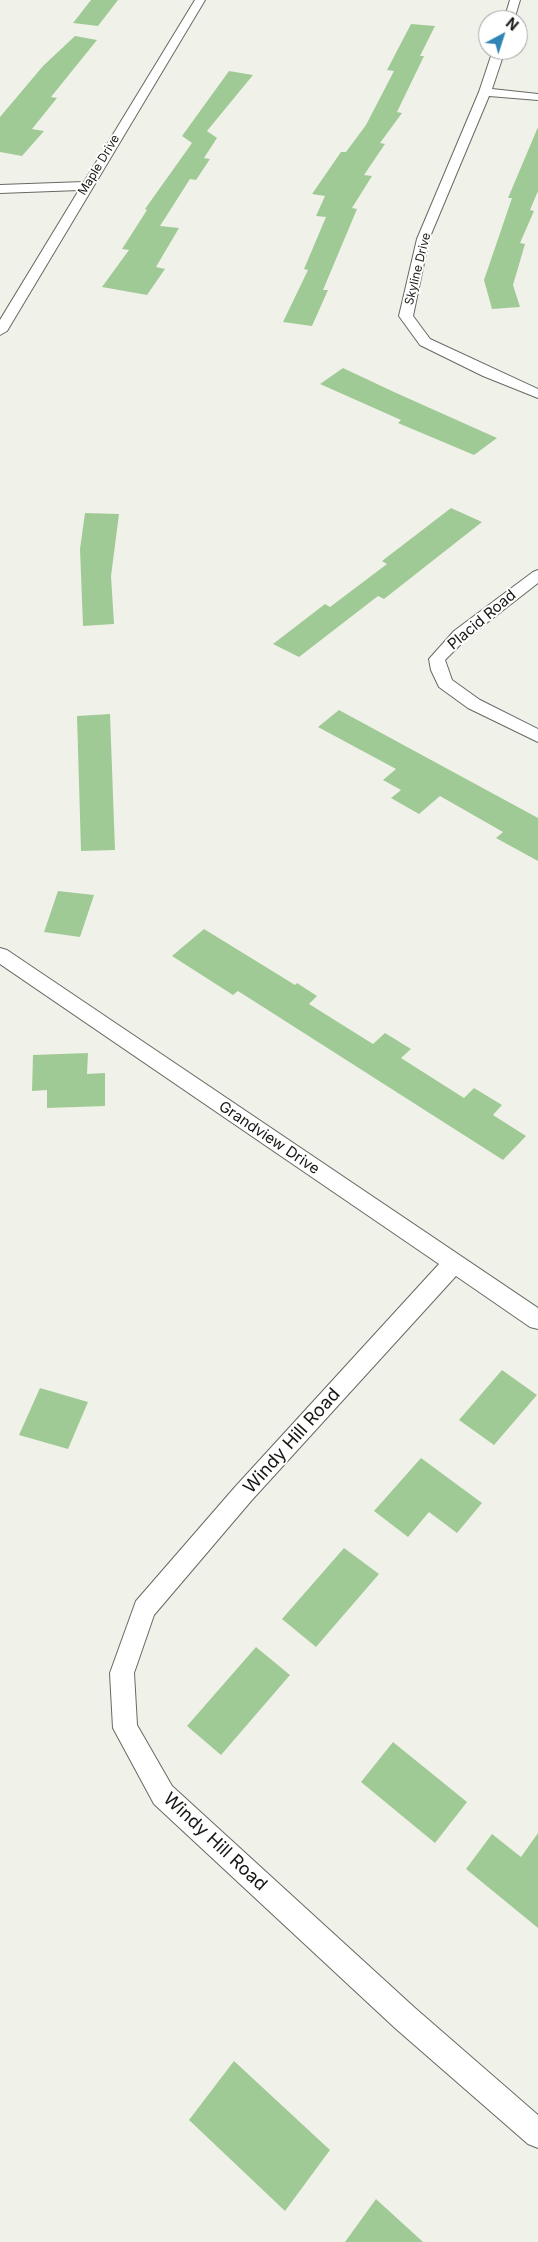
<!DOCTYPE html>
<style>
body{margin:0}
#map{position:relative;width:538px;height:2242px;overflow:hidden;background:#f0f2ea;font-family:Inter,sans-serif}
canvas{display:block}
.north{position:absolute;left:478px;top:10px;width:50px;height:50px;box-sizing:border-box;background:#fff;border:1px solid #a2a2a1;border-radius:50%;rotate:40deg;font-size:14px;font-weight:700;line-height:20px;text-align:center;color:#161613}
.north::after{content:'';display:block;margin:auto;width:18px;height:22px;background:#3085b5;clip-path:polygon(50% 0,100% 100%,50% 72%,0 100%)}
</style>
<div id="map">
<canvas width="538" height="2242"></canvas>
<div class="north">N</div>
</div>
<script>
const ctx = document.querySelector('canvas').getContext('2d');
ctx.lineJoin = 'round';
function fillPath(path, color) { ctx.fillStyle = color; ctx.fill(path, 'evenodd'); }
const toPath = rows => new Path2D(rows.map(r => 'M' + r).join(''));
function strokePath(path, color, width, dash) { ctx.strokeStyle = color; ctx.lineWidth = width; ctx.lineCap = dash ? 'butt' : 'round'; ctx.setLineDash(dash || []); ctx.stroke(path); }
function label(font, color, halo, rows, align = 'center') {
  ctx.font = font + ' Inter,sans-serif'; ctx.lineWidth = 4; ctx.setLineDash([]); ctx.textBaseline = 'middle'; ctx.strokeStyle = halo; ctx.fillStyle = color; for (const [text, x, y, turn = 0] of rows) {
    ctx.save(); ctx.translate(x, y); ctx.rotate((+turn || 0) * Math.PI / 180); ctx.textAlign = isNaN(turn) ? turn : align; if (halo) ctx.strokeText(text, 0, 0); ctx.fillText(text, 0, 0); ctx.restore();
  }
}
fillPath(toPath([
 [91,0,118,0,98,26,73,23],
 [411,24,435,26,420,56,424,56,397,112,402,113,380,143,385,144,364,175,372,176,352,208,357,209,323,290,328,290,312,326,283,322,308,270,304,269,326,217,316,216,325,196,312,194,341,152,346,152,366,125,394,71,387,70],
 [75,36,97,40,51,97,57,98,32,129,44,131,22,156,0,152,0,117,43,66],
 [229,71,253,75,207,131,217,138,204,158,210,159,196,180,190,179,160,226,179,228,156,267,165,269,147,295,102,287,129,250,122,249,147,210,145,209,192,143,182,136],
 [538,127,538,191,530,210,534,211,520,243,525,244,513,285,520,307,492,309,484,280,512,198,508,198],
 [343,368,394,392,497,438,474,455,398,423,401,420,320,384],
 [451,508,482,522,384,599,378,596,299,657,273,644,325,604,330,607,387,564,382,561],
 [85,513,119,514,111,576,114,624,83,626,80,549],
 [339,710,538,818,538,861,496,838,503,832,440,796,419,814,391,798,401,790,383,780,396,769,318,727],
 [110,714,115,850,81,851,77,716],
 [58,891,94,895,80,937,44,932],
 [204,929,295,985,297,983,317,996,309,1004,373,1044,385,1033,411,1049,401,1058,464,1098,474,1088,502,1105,493,1115,526,1136,503,1160,238,991,233,995,172,956],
 [88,1053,87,1074,105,1073,105,1106,47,1108,47,1090,32,1091,33,1055],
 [502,1370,537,1395,494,1445,459,1420],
 [40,1388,88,1402,68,1449,19,1435],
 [421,1458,482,1503,457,1533,429,1512,408,1537,374,1511],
 [344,1548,379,1574,316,1647,282,1619],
 [256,1647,290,1675,221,1755,187,1726],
 [393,1742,467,1802,435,1843,361,1782],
 [538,1833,538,1928,466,1869,492,1834,521,1857],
 [234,2061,330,2150,285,2211,189,2120],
 [376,2199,423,2242,345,2242]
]), '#a0ca95');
const minor = toPath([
 [195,0,205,0,7,331,0,335,0,320,79,190,0,193,0,185,84,182,195,0],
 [510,0,520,0,514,20,504,20,510,0],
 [493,50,505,50,492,89,538,94,538,100,489,96,429,239,413,316,430,339,538,389,538,398,483,376,420,345,399,316,417,239,479,92,493,50],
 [538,570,538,583,466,639,445,660,452,680,480,700,538,729,538,742,468,708,439,687,431,670,429,659,454,631,533,572,538,570],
 [0,948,7,950,538,1308,538,1329,530,1327,456,1276,251,1501,154,1615,134,1673,137,1725,172,1786,415,2008,538,2115,538,2148,528,2144,395,2028,154,1804,113,1728,110,1673,136,1601,235,1487,439,1264,0,964,0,948]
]);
strokePath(minor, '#686962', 2);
fillPath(minor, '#fff');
label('12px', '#161613', '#fff', [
 ["Maple Drive",99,165,-59],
 ["Skyline Drive",418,269,-76]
]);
label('15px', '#161613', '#fff', [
 ["Placid Road",482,620,-40],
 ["Grandview Drive",269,1138,34]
]);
label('18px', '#161613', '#fff', [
 ["Windy Hill Road",292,1441,-48],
 ["Windy Hill Road",215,1842,43]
]);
</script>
